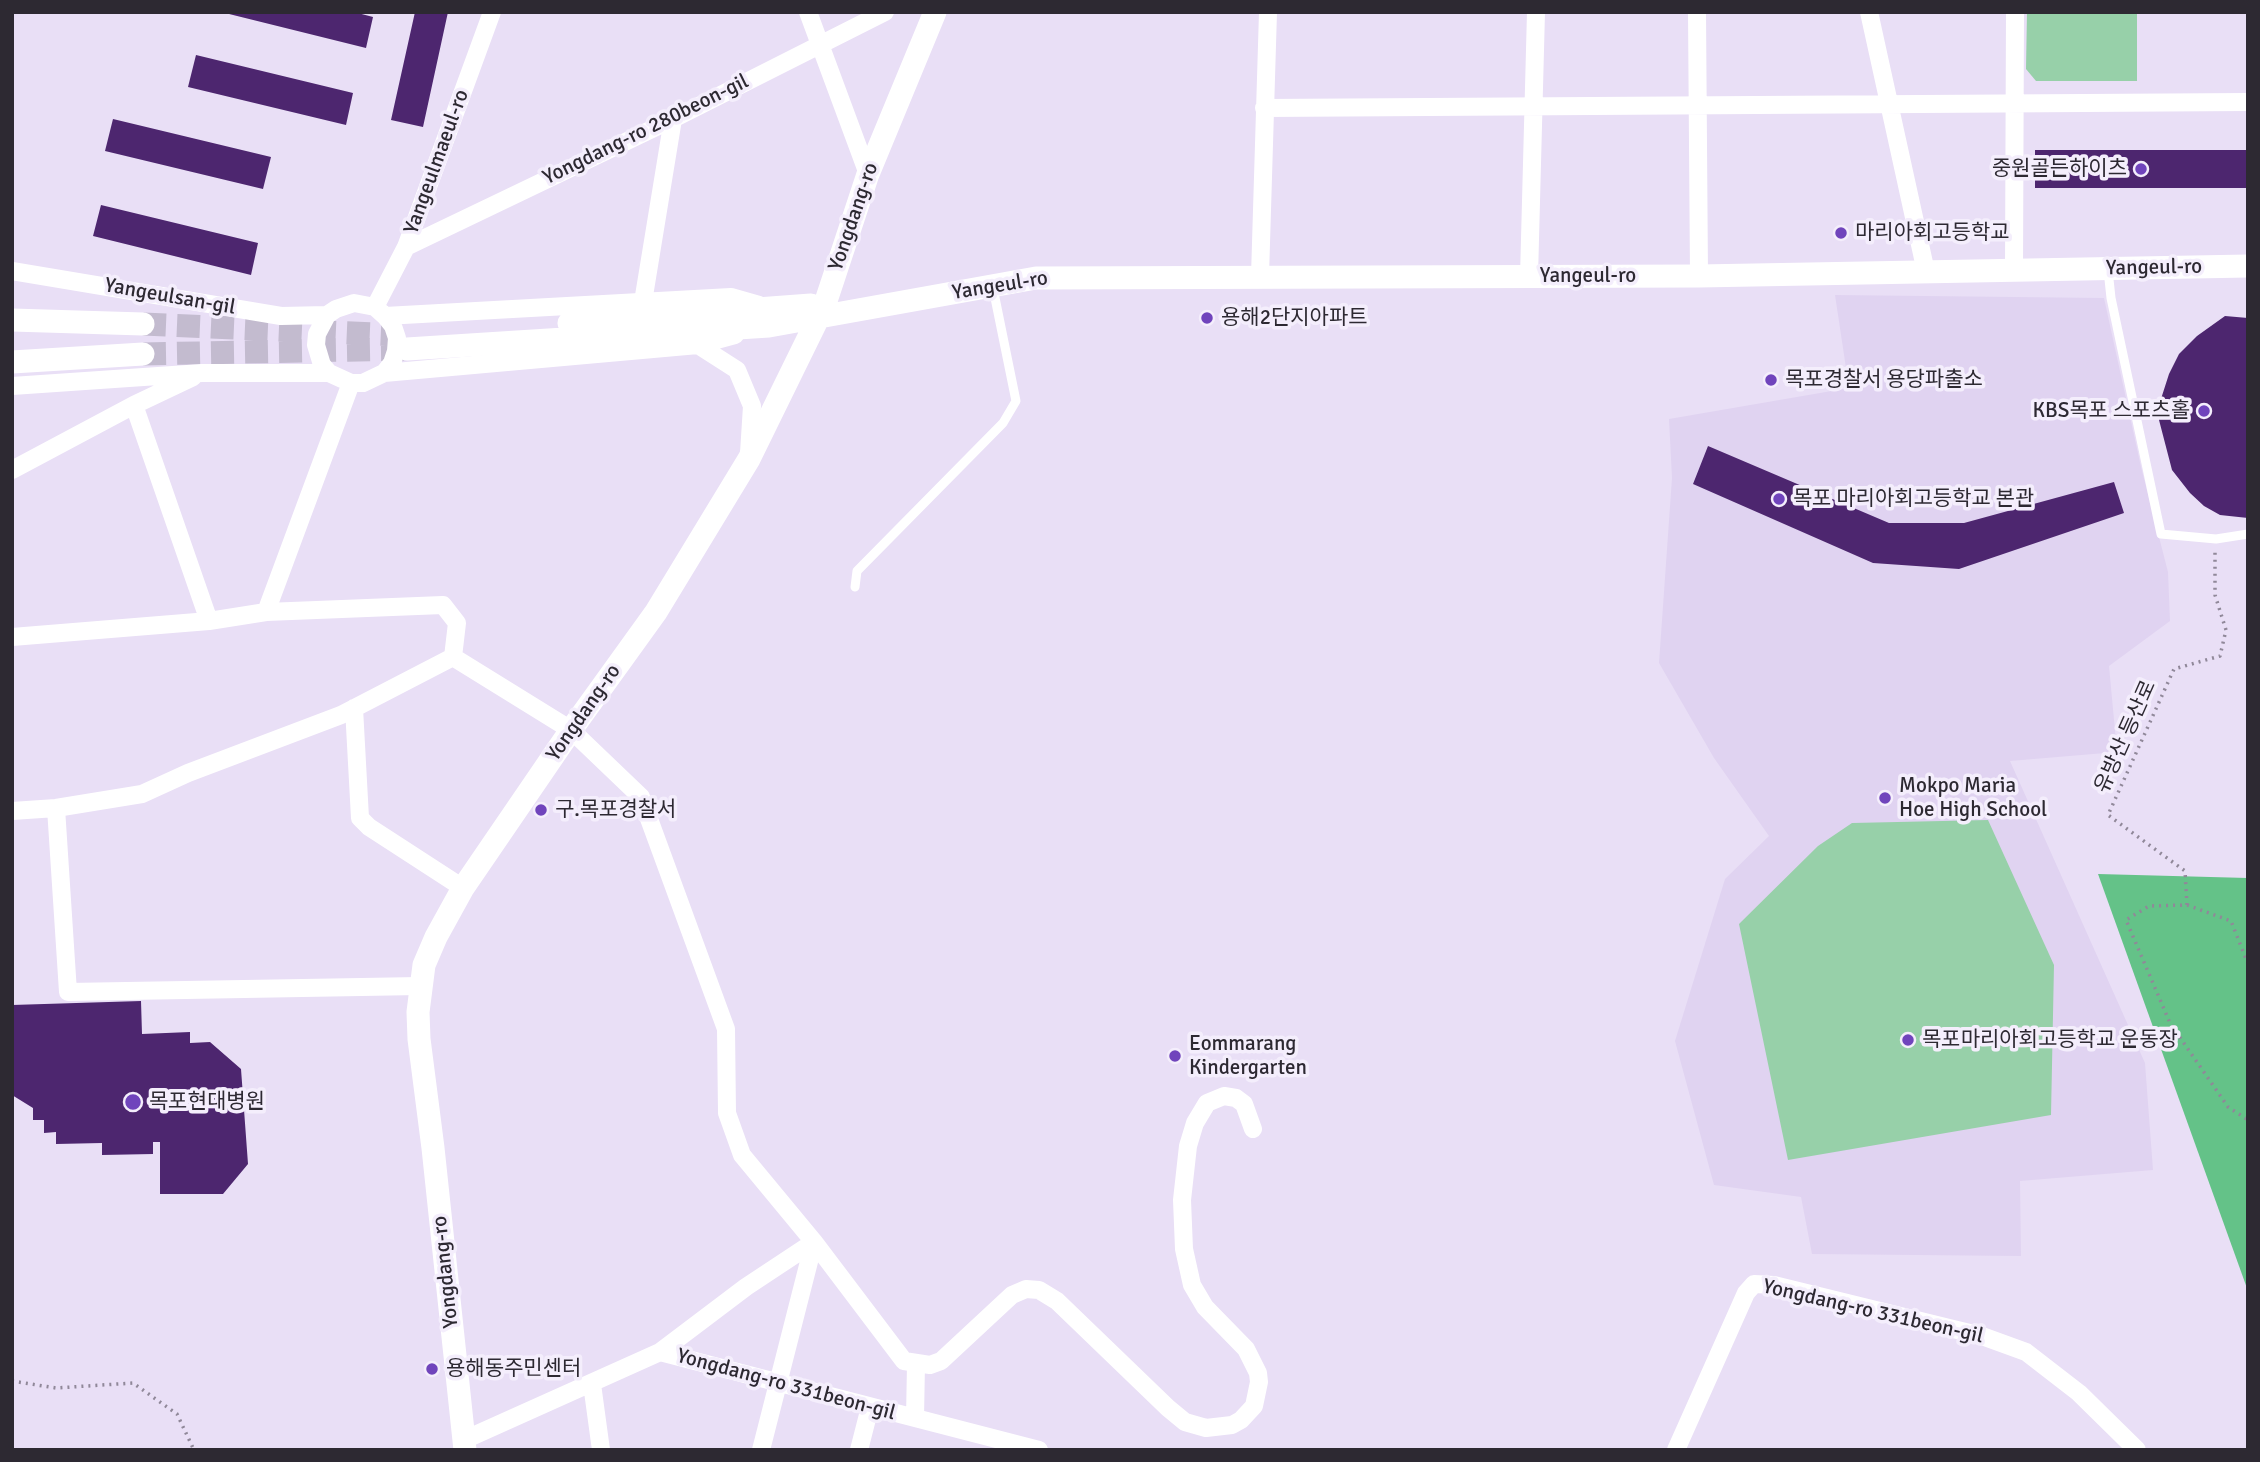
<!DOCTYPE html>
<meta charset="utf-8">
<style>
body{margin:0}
#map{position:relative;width:2260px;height:1462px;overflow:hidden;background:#e9dff6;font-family:Signika,sans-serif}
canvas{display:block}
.frame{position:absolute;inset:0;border:14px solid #2d2932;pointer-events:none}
</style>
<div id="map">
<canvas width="2260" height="1462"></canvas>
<div class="frame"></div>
</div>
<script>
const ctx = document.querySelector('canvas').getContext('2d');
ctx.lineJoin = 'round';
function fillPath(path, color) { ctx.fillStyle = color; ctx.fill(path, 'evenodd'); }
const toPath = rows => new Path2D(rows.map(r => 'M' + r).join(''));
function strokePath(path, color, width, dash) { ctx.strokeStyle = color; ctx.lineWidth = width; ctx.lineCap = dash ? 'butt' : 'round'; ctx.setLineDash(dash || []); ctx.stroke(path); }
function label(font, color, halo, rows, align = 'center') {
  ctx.font = font + ' Signika,"Noto Sans KR",sans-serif'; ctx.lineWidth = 7; ctx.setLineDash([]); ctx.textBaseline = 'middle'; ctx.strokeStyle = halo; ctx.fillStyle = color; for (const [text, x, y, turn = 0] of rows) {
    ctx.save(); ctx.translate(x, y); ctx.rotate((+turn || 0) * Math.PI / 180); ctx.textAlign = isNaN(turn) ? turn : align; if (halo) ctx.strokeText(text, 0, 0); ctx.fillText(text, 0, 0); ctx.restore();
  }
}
fillPath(toPath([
 [1835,295,2104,298,2141,467,2168,572,2170,621,2109,666,2117,752,2010,761,2145,1063,2153,1170,2020,1181,2021,1256,1812,1254,1801,1197,1714,1185,1675,1041,1725,879,1769,836,1714,758,1659,663,1672,478,1669,419,1849,388]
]), '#e0d3f1');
fillPath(toPath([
 [2027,12,2137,12,2137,81,2036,81,2026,69],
 [1988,820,2054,965,2051,1115,1788,1160,1739,924,1818,846,1852,823]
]), '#97d0a9');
fillPath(toPath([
 [2098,874,2248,878,2248,1291]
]), '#64c288');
fillPath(toPath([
 [221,12,354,12,373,17,366,48],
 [415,12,448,12,423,127,391,120],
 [196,55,353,93,346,125,188,87],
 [113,119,271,157,263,189,105,151],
 [2035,150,2248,150,2248,188,2035,188],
 [101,205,258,243,251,275,93,236],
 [2225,316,2248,318,2248,518,2220,515,2204,506,2190,493,2172,470,2159,420,2160,402,2169,374,2179,354,2197,336],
 [1708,446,1889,523,1964,523,2114,482,2124,513,1959,569,1873,563,1693,484],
 [141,1001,142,1034,190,1032,190,1043,210,1042,241,1069,248,1164,223,1194,160,1194,160,1142,153,1142,153,1154,102,1155,102,1143,56,1144,56,1132,44,1133,44,1120,33,1120,33,1108,12,1095,12,1005]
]), '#4d266f');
strokePath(toPath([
 [143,324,396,335],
 [143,354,407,349]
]), '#c3bbcf', 23, [23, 11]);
strokePath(toPath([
 [2187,905,2185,871,2108,815,2174,669,2220,656,2226,630,2215,595,2215,552],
 [2248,964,2231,921,2187,905,2149,906,2126,920,2170,1023,2228,1107,2248,1120],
 [12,1381,56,1388,133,1383,177,1414,194,1450]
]), '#908899', 3.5, [2, 5]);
strokePath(toPath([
 [2108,270,2111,298,2161,534,2216,539,2248,534],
 [855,587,857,571,1003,423,1016,401,993,288]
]), '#fff', 9);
strokePath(toPath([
 [808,12,868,174],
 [1697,12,1699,276],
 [1869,12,1926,272],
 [1264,108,2248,102],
 [406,247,673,119,885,12],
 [2014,269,2015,12],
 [12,271,281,316,327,315],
 [1260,276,1268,12],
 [1529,277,1536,12],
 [643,302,673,119],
 [375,307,406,247,492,12],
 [385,316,731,297,759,305],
 [698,345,737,370,752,406,749,453],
 [384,373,698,345,735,335],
 [12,386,202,373,329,373,351,383,363,383,384,373,392,363,396,351,397,338,393,326,385,316,375,307,354,303,336,309,327,315,317,334,316,345,322,365,329,373],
 [134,405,209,621],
 [12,470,134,405,193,377],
 [266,612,351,383],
 [12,637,209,621,266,612,443,605,457,623,453,657,571,730,641,797,726,1029,727,1113,742,1155,814,1242,904,1361,930,1365,941,1361,1012,1295,1026,1289,1039,1290,1057,1301,1168,1408,1185,1422,1206,1428,1232,1425,1241,1420,1254,1406,1259,1382,1258,1373,1246,1349,1205,1307,1192,1285,1184,1249,1182,1200,1188,1146,1195,1123,1207,1103,1224,1096,1236,1098,1244,1104,1253,1129],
 [354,708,360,818,369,827,463,888],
 [56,808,68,992,420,986],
 [12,811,56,808,142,794,188,773,341,715,453,657],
 [660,1352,746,1287,814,1242],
 [592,1384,601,1450],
 [915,1418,916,1364],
 [464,1440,660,1352,1039,1450],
 [761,1450,814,1242],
 [859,1450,870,1407],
 [1676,1450,1746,1293,1754,1284,1774,1285,1945,1327,1982,1336,2026,1352,2079,1393,2137,1450]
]), '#fff', 18);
strokePath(toPath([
 [12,320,143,324],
 [569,323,811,305],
 [407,349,769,326,1036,278,1699,276,2248,266],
 [12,362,143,354],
 [465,1450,433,1148,419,1039,418,1012,424,965,436,937,463,888,571,730,656,612,749,459,825,304,868,174,935,12]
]), '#fff', 23);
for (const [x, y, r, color] of [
 [2141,169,7,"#7044bc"],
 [1841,233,7,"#7044bc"],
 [1207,318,7,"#7044bc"],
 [1771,380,7,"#7044bc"],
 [2204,411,7,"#7044bc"],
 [1779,499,7,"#7044bc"],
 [1885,798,7,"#7044bc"],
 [541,810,7,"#7044bc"],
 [1908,1040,7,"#7044bc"],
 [1175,1056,7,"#7044bc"],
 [133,1102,9,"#7044bc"],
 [432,1369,7,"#7044bc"]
]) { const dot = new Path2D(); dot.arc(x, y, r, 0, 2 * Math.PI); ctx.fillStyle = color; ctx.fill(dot); strokePath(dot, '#f4eefc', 2.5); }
label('21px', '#2d2932', '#f4eefc', [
 ["Yongdang-ro 280beon-gil",646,130,-26],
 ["Yangeulmaeul-ro",437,162,-70],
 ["Yongdang-ro",854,217,-71],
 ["Yangeul-ro",2154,268,-1],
 ["Yangeul-ro",1588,276],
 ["Yangeul-ro",1000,286,-9],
 ["Yangeulsan-gil",170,297,10],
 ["Yongdang-ro",584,713,-55],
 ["유방산 등산로",2126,737,-66],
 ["Yongdang-ro",446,1272,-96],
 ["Yongdang-ro 331beon-gil",1873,1312,13],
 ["Yongdang-ro 331beon-gil",786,1385,15]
]);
label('21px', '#2d2932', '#f4eefc', [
 ["중원골든하이츠",2127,169,"right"],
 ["마리아회고등학교",1855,233],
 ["용해2단지아파트",1221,318],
 ["목포경찰서 용당파출소",1785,380],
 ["KBS목포 스포츠홀",2190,411,"right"],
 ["목포 마리아회고등학교 본관",1793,499],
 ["Mokpo Maria",1899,786],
 ["Hoe High School",1899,810],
 ["구.목포경찰서",555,810],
 ["목포마리아회고등학교 운동장",1922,1040],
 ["Eommarang",1189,1044],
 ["Kindergarten",1189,1068],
 ["목포현대병원",149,1102],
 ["용해동주민센터",446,1369]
], 'left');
</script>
